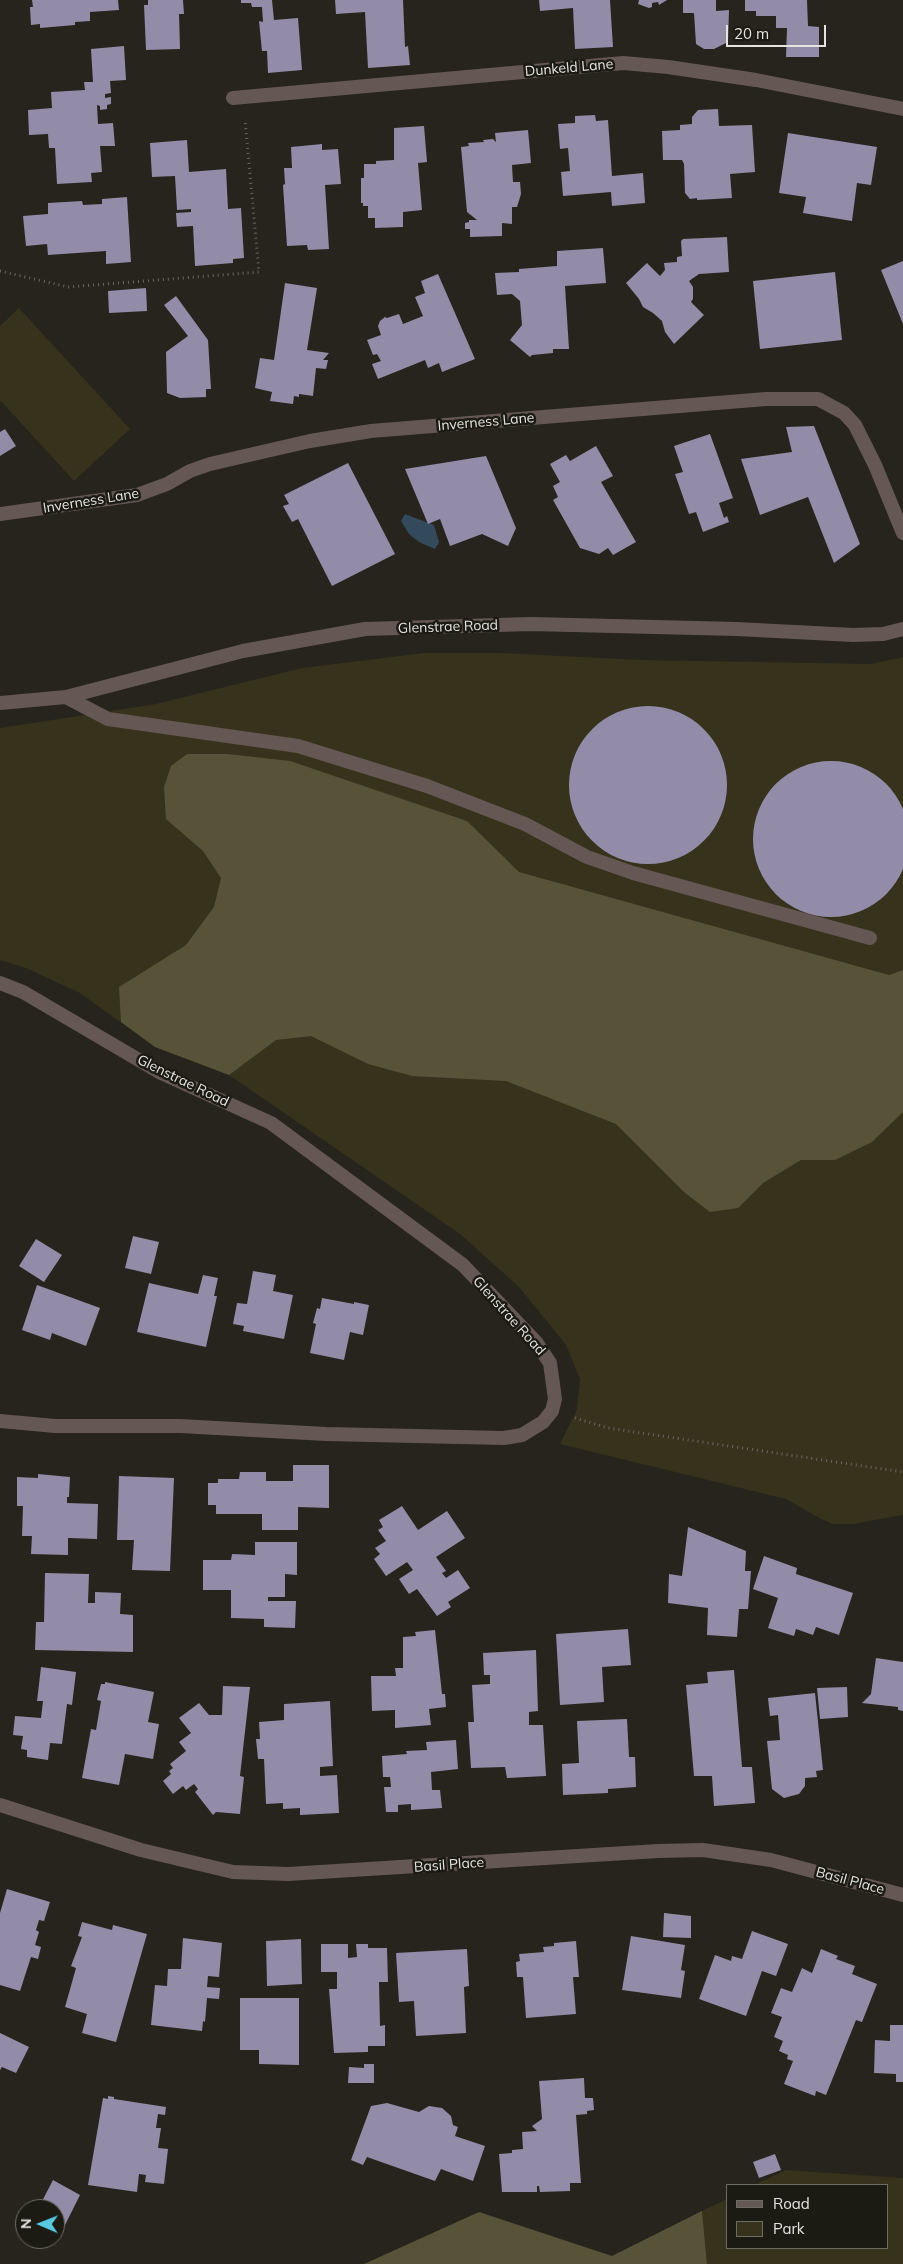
<!DOCTYPE html>
<style>
body{margin:0}
#map{position:relative;width:903px;height:2264px;overflow:hidden;background:#26241c;font-family:Mulish,sans-serif}
canvas{display:block}
.legend{position:absolute;left:726px;top:2184px;width:162px;height:65px;box-sizing:border-box;background:#1c1b13;border:1px solid #6c6b64;margin:0;padding:6px 9px;list-style:none;font-size:15px;color:#e4e3dd}
.legend li{display:flex;align-items:center;gap:10px;height:25px}
.legend b{width:25px;border:1px solid #6c6b64}
.north{position:absolute;left:15px;top:2199px;width:50px;height:50px;box-sizing:border-box;background:#1c1b13;border:1px solid #6c6b64;border-radius:50%;rotate:271deg;font-size:14px;font-weight:700;line-height:20px;text-align:center;color:#e4e3dd}
.north::after{content:'';display:block;margin:auto;width:18px;height:22px;background:#57c9e1;clip-path:polygon(50% 0,100% 100%,50% 72%,0 100%)}
.scale{position:absolute;left:726px;top:25px;width:100px;height:22px;box-sizing:border-box;border:2px solid #e4e3dd;border-top:0;padding-left:6px;font-size:15px;line-height:18px;white-space:nowrap;color:#e4e3dd;-webkit-text-stroke:4px #1c1b13;paint-order:stroke}
</style>
<div id="map">
<canvas width="903" height="2264"></canvas>
<ul class="legend">
<li><b style="height:6px;background:#655754"></b>Road</li>
<li><b style="height:14px;background:#36321c"></b>Park</li>
</ul>
<div class="north">N</div>
<div class="scale">20 m</div>
</div>
<script>
const ctx = document.querySelector('canvas').getContext('2d');
ctx.lineJoin = 'round';
function fillPath(path, color) { ctx.fillStyle = color; ctx.fill(path, 'evenodd'); }
const toPath = rows => new Path2D(rows.map(r => 'M' + r).join(''));
function strokePath(path, color, width, dash) { ctx.strokeStyle = color; ctx.lineWidth = width; ctx.lineCap = dash ? 'butt' : 'round'; ctx.setLineDash(dash || []); ctx.stroke(path); }
function label(font, color, halo, rows, align = 'center') {
  ctx.font = font + ' Mulish,sans-serif'; ctx.lineWidth = 5; ctx.setLineDash([]); ctx.textBaseline = 'middle'; ctx.strokeStyle = halo; ctx.fillStyle = color; for (const [text, x, y, turn = 0] of rows) {
    ctx.save(); ctx.translate(x, y); ctx.rotate((+turn || 0) * Math.PI / 180); ctx.textAlign = isNaN(turn) ? turn : align; if (halo) ctx.strokeText(text, 0, 0); ctx.fillText(text, 0, 0); ctx.restore();
  }
}
fillPath(toPath([
 [19,308,130,429,74,481,0,400,0,326],
 [424,653,500,653,642,660,871,664,903,657,903,1515,853,1524,833,1524,819,1518,786,1499,560,1444,577,1409,580,1379,566,1345,519,1287,460,1234,229,1075,155,1047,80,993,26,968,0,960,0,728,156,704,302,668],
 [786,2170,903,2178,903,2264,707,2264,702,2211,727,2199,727,2248,887,2248,887,2185,754,2185]
]), '#36321c');
fillPath(toPath([
 [187,754,227,754,290,761,467,821,519,872,889,975,903,970,903,1112,872,1142,835,1160,801,1160,763,1183,738,1208,710,1212,684,1192,616,1124,506,1081,412,1076,368,1064,311,1036,276,1040,229,1075,155,1047,121,1022,119,987,186,945,214,907,221,878,203,851,166,819,164,787,171,766],
 [702,2211,707,2264,364,2264,479,2212,612,2256]
]), '#585338');
fillPath(toPath([
 [405,514,434,525,439,542,435,549,419,542,409,534,401,521]
]), '#334a5c');
fillPath(toPath([
 [32,0,118,0,119,10,90,12,90,21,75,22,75,25,40,28,40,24,31,25,30,7,33,7],
 [148,0,183,0,184,14,179,14,180,49,146,50,144,5,148,5],
 [241,0,272,0,274,20,298,18,302,70,268,73,267,51,262,51,259,21,263,22,262,7,252,7,251,3,241,3],
 [335,0,403,0,405,47,408,46,410,65,368,68,365,12,336,14],
 [539,0,610,0,613,47,575,49,573,8,540,11],
 [639,0,667,0,659,5,658,2,652,3,652,7,649,8,638,4],
 [683,0,716,0,716,11,729,10,728,42,714,49,704,49,696,44,694,13,683,13],
 [745,0,807,0,808,26,819,27,819,57,786,57,787,28,776,28,776,16,756,16,756,11,745,11],
 [124,46,126,80,110,81,111,93,105,94,105,98,111,97,111,104,107,105,107,109,100,110,100,106,97,105,98,124,113,123,115,146,100,146,102,172,91,173,92,182,57,184,55,148,49,148,48,134,29,135,28,110,52,108,51,92,85,90,84,82,93,82,91,49],
 [718,109,719,126,752,125,755,172,730,174,732,198,697,200,697,198,690,199,685,193,684,164,682,160,663,160,662,131,680,130,680,125,692,124,692,117,698,110],
 [595,115,596,121,608,120,612,176,643,173,645,203,612,206,611,192,563,196,561,172,570,171,568,148,560,149,558,124,575,123,575,116],
 [424,126,427,162,418,163,422,210,403,212,403,227,375,228,375,218,368,218,368,206,363,206,363,203,361,203,361,178,364,178,364,164,376,164,376,161,394,160,394,128],
 [528,130,531,163,512,165,513,182,520,182,521,194,517,207,512,207,512,224,502,223,502,236,470,237,470,229,465,229,465,223,469,222,469,220,477,220,467,212,461,147,469,146,468,143,484,142,483,140,493,139,496,142,495,133],
 [788,133,877,147,871,185,857,183,852,221,803,213,806,197,779,193],
 [187,140,189,172,226,169,228,209,241,208,244,258,233,259,233,263,195,266,193,226,177,227,176,213,191,212,191,209,177,210,175,176,152,177,150,143],
 [322,144,322,150,338,149,341,184,325,185,329,249,308,250,307,245,287,246,283,185,285,184,284,168,292,168,291,147],
 [127,197,131,262,106,264,106,251,48,255,47,244,26,246,23,216,48,214,48,203,82,201,83,205,102,204,102,199],
 [727,237,729,272,699,274,689,281,693,287,693,299,691,302,704,315,674,344,665,332,662,321,653,313,643,307,639,299,626,283,647,263,660,276,665,270,664,263,677,262,677,257,682,256,681,241,683,239],
 [603,248,606,283,565,286,569,349,553,349,553,353,532,355,530,357,510,340,522,325,520,301,512,294,497,295,495,273,519,272,519,269,557,266,557,251],
 [903,261,903,324,881,270],
 [835,272,842,340,760,349,753,281],
 [438,274,475,359,442,372,439,363,428,368,425,360,378,379,372,364,381,361,377,354,373,355,367,340,381,335,378,326,380,321,385,317,387,318,399,314,403,324,423,316,415,297,425,293,421,281],
 [285,283,317,288,307,350,329,353,323,360,328,360,326,369,316,368,313,396,299,394,299,397,294,396,293,404,270,401,272,392,255,388,260,358,274,360],
 [146,288,147,311,109,313,108,291],
 [176,296,208,340,211,389,206,389,206,397,180,398,167,393,166,352,188,336,164,305],
 [814,426,860,544,834,563,808,497,760,515,741,459,792,452,786,427],
 [5,429,16,446,0,456,0,432],
 [710,434,733,498,719,503,724,518,727,516,729,522,703,532,696,512,689,514,675,474,683,472,674,446],
 [596,446,613,476,601,482,636,542,613,555,608,548,599,554,580,548,553,500,558,497,553,486,560,482,550,464,566,455,570,461],
 [486,456,516,528,508,546,482,534,450,546,440,519,428,524,405,469],
 [348,463,395,554,332,586,298,519,292,522,283,506,289,504,284,495],
 '569 785a79 79 0 1 1 158 0a79 79 0 1 1-158 0Z',
 '753 839a78 78 0 1 1 156 0a78 78 0 1 1-156 0Z',
 [133,1236,159,1242,151,1274,125,1268],
 [36,1239,62,1255,44,1282,19,1266],
 [253,1271,276,1275,273,1291,293,1295,284,1339,243,1331,244,1326,233,1324,237,1303,247,1304],
 [203,1275,218,1278,214,1296,217,1296,206,1347,137,1332,149,1283,198,1294],
 [37,1285,100,1308,86,1346,52,1333,50,1340,22,1330],
 [322,1298,354,1304,354,1302,369,1305,363,1335,350,1332,344,1360,310,1353,316,1324,313,1323,317,1308,320,1309],
 [293,1465,329,1465,329,1508,298,1507,298,1530,262,1530,262,1514,216,1514,216,1505,208,1505,208,1483,218,1483,218,1479,239,1479,240,1472,266,1472,266,1481,293,1481],
 [38,1474,70,1477,69,1497,67,1497,67,1503,98,1504,97,1539,68,1538,68,1555,31,1554,32,1536,22,1536,23,1506,17,1506,17,1477,38,1478],
 [119,1476,174,1478,170,1571,132,1570,134,1540,117,1540],
 [402,1506,418,1530,447,1511,465,1538,436,1557,446,1571,442,1573,446,1578,458,1570,470,1588,448,1602,451,1607,437,1616,417,1589,409,1594,399,1579,413,1570,407,1562,386,1576,374,1559,380,1554,375,1548,386,1541,378,1530,383,1527,379,1520],
 [688,1527,746,1551,745,1571,751,1571,748,1609,739,1609,737,1637,707,1635,708,1608,668,1603,669,1574,682,1576],
 [255,1542,297,1542,297,1575,285,1574,285,1597,268,1597,268,1601,296,1601,295,1628,264,1627,264,1619,231,1618,231,1590,203,1590,203,1560,231,1560,232,1554,255,1555],
 [764,1556,797,1568,796,1574,853,1593,839,1635,816,1627,813,1635,796,1629,794,1636,768,1628,778,1598,753,1589],
 [45,1573,89,1574,88,1603,95,1603,95,1592,121,1593,120,1614,133,1615,133,1652,35,1650,36,1622,44,1622],
 [628,1629,631,1665,602,1667,604,1702,560,1705,556,1634],
 [435,1630,442,1694,445,1694,446,1707,429,1709,431,1725,395,1728,395,1710,372,1711,371,1676,396,1676,395,1668,403,1668,403,1637,416,1636,415,1632],
 [536,1650,538,1711,529,1712,529,1725,543,1725,546,1776,507,1778,505,1767,471,1768,468,1722,474,1722,472,1685,490,1684,490,1675,484,1675,483,1653],
 [876,1658,903,1662,903,1711,898,1710,898,1707,862,1703,871,1694],
 [41,1667,76,1672,72,1705,67,1704,62,1744,50,1743,48,1760,27,1757,27,1750,21,1749,23,1736,13,1735,15,1716,41,1718,43,1701,37,1701],
 [734,1670,742,1767,752,1767,755,1803,714,1806,712,1776,694,1776,686,1685,708,1683,707,1672],
 [105,1682,154,1692,148,1722,159,1724,153,1759,125,1754,119,1785,82,1778,91,1729,96,1730,101,1701,97,1700,101,1684,105,1684],
 [223,1686,250,1687,240,1776,244,1777,240,1814,216,1812,213,1815,195,1792,198,1789,194,1784,186,1790,183,1786,173,1794,163,1781,171,1774,169,1771,173,1768,170,1764,186,1751,179,1742,191,1733,179,1718,199,1703,209,1715,222,1715],
 [847,1687,848,1717,820,1719,817,1688],
 [815,1693,823,1770,816,1771,817,1777,805,1778,805,1786,799,1794,784,1798,772,1789,767,1741,780,1740,778,1715,770,1716,768,1698],
 [330,1701,333,1766,320,1767,320,1776,337,1775,339,1813,300,1815,300,1808,283,1809,283,1803,266,1804,264,1759,258,1759,256,1739,260,1739,259,1722,284,1720,284,1704],
 [627,1719,629,1757,635,1757,636,1787,608,1789,608,1793,563,1795,562,1764,579,1763,577,1721],
 [456,1740,458,1769,431,1772,432,1790,440,1790,442,1808,411,1810,411,1804,398,1805,398,1812,386,1812,384,1787,391,1787,390,1777,383,1777,382,1756,407,1754,406,1751,427,1750,426,1742],
 [7,1889,50,1902,44,1921,39,1920,36,1930,39,1932,35,1945,41,1947,38,1959,31,1957,20,1991,0,1985,0,1913],
 [664,1913,691,1916,691,1938,663,1937],
 [82,1922,112,1930,113,1925,147,1934,116,2042,82,2033,87,2014,65,2007,76,1968,71,1966,82,1937,78,1936],
 [752,1931,788,1944,776,1976,762,1971,746,2016,699,1999,715,1955,731,1961,732,1956,742,1959],
 [631,1936,685,1945,681,1970,685,1971,681,1998,622,1990],
 [183,1938,222,1943,219,1977,208,1976,207,1987,220,1988,219,1999,207,1998,205,2022,203,2021,202,2031,151,2025,155,1985,167,1986,168,1969,181,1969],
 [301,1939,302,1984,267,1986,266,1941],
 [576,1941,579,1977,573,1977,576,2014,526,2018,523,1977,517,1977,516,1962,520,1961,519,1954,544,1952,543,1947,554,1946,554,1943],
 [321,1944,348,1944,348,1958,357,1957,356,1944,368,1944,368,1948,387,1948,388,1982,379,1982,380,2026,385,2025,385,2046,368,2046,368,2052,334,2053,329,1989,337,1989,337,1972,321,1972],
 [467,1949,469,1986,464,1987,466,2033,416,2036,414,2001,399,2002,396,1953],
 [821,1949,838,1956,836,1959,855,1966,852,1974,877,1984,862,2022,856,2020,826,2095,816,2091,815,2096,784,2084,793,2061,787,2059,788,2055,779,2051,783,2041,774,2037,782,2017,771,2013,781,1988,792,1992,802,1968,812,1973],
 [240,1998,299,1998,299,2065,259,2064,259,2050,240,2050],
 [890,2025,903,2025,903,2082,896,2082,896,2074,874,2073,875,2040,890,2041],
 [0,2033,29,2047,16,2073,2,2067,0,2070],
 [364,2064,374,2064,374,2083,348,2083,349,2067,364,2068],
 [584,2078,585,2098,593,2098,594,2110,587,2111,587,2114,576,2115,581,2183,570,2183,570,2191,540,2192,539,2186,537,2186,537,2192,502,2192,499,2154,512,2153,512,2150,523,2149,522,2132,537,2131,532,2126,542,2119,539,2081],
 [108,2096,114,2097,114,2099,166,2107,165,2115,158,2114,156,2128,161,2128,158,2148,168,2149,164,2184,145,2182,146,2175,139,2174,137,2192,88,2185,103,2098,108,2099],
 [387,2103,419,2112,429,2106,442,2108,451,2116,453,2125,458,2127,455,2136,485,2146,473,2181,441,2169,435,2181,367,2157,363,2165,351,2160,371,2106],
 [775,2154,781,2170,759,2178,753,2162],
 [53,2180,80,2195,64,2227,55,2223,55,2209,38,2209]
]), '#928ca8');
strokePath(toPath([
 [0,271,68,287,259,272,245,120],
 [575,1418,608,1428,903,1472]
]), '#696760', 3, [1, 4]);
strokePath(toPath([
 [233,98,623,63,668,67,756,80,903,109],
 [0,514,137,495,167,484,190,471,210,464,310,441,371,431,766,399,818,399,844,413,855,425,875,465,903,533],
 [66,697,108,719,298,746,427,786,525,824,587,857,633,873,870,938]
]), '#655754', 14);
strokePath(toPath([
 [0,703,66,697,243,651,365,629,531,624,737,629,853,635,883,634,903,629],
 [0,983,23,992,161,1073,271,1123,463,1265,536,1342,550,1363,555,1399,552,1411,543,1422,522,1435,504,1438,326,1434,180,1426,55,1426,0,1421],
 [0,1805,141,1850,233,1872,288,1874,658,1851,703,1850,771,1860,903,1895]
]), '#655754', 14);
label('14px', '#e4e3dd', '#1c1b13', [
 ["Dunkeld Lane",569,68,-5],
 ["Inverness Lane",486,422,-5],
 ["Inverness Lane",91,501,-9],
 ["Glenstrae Road",448,627,-2],
 ["Glenstrae Road",183,1081,26],
 ["Glenstrae Road",509,1316,48],
 ["Basil Place",449,1865,-4],
 ["Basil Place",850,1881,15]
]);
</script>
